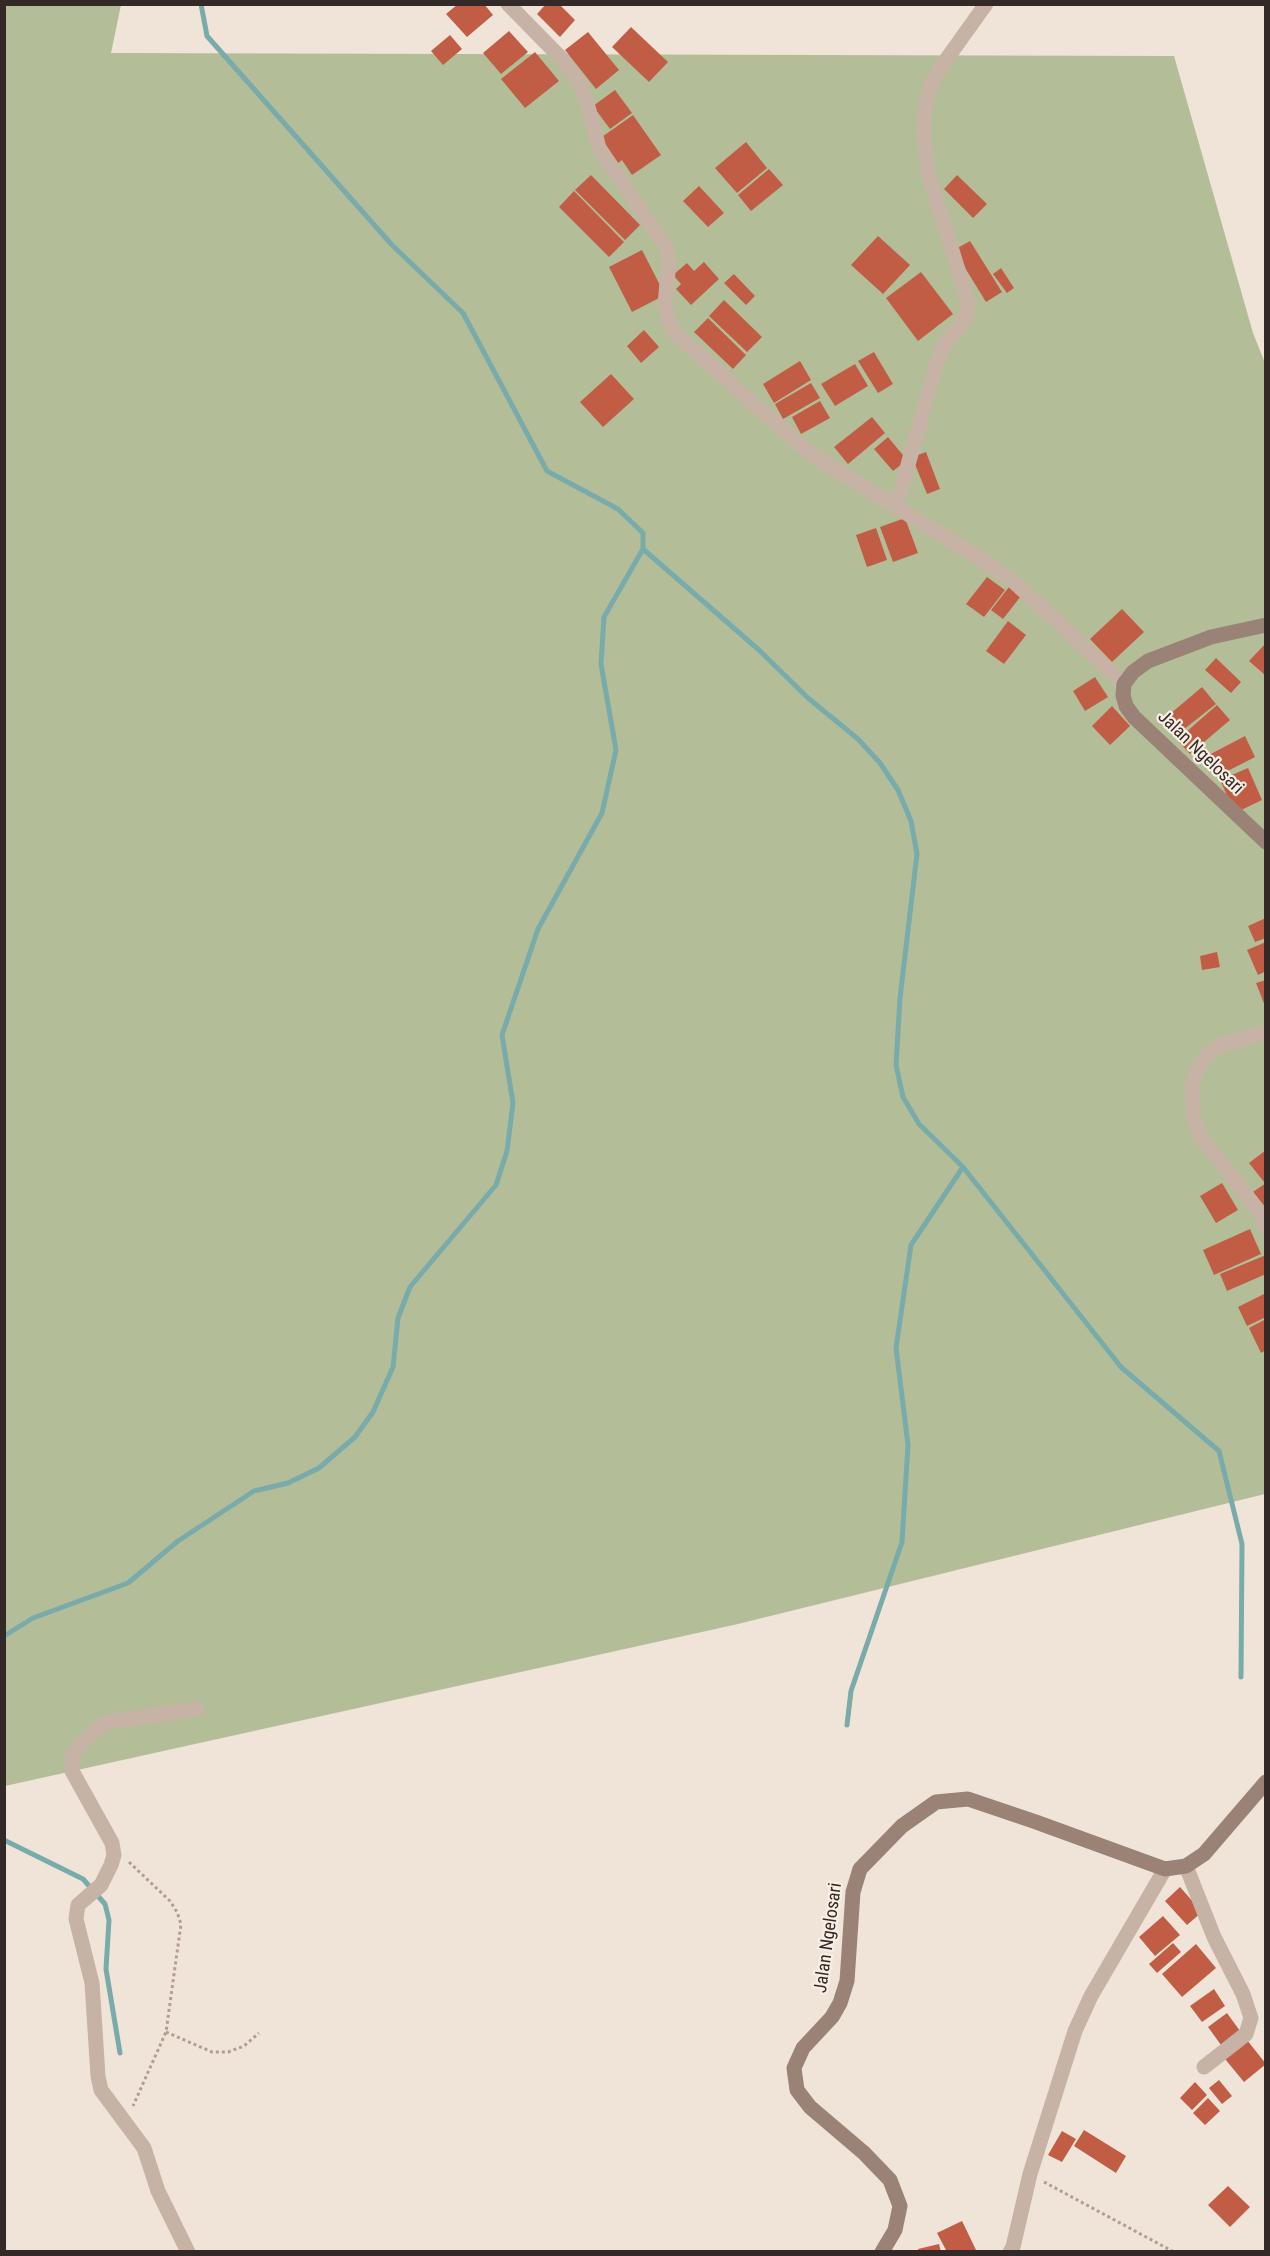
<!DOCTYPE html>
<style>
body{margin:0}
#map{position:relative;width:1270px;height:2256px;overflow:hidden;background:#f0e4d8;font-family:"Roboto Condensed",sans-serif}
canvas{display:block}
.frame{position:absolute;inset:0;border:6px solid #332926;pointer-events:none}
</style>
<div id="map">
<canvas width="1270" height="2256"></canvas>
<div class="frame"></div>
</div>
<script>
const ctx = document.querySelector('canvas').getContext('2d');
ctx.lineJoin = 'round';
function fillPath(path, color) { ctx.fillStyle = color; ctx.fill(path, 'evenodd'); }
const toPath = rows => new Path2D(rows.map(r => 'M' + r).join(''));
function strokePath(path, color, width, dash) { ctx.strokeStyle = color; ctx.lineWidth = width; ctx.lineCap = dash ? 'butt' : 'round'; ctx.setLineDash(dash || []); ctx.stroke(path); }
function label(font, color, halo, rows, align = 'center') {
  ctx.font = font + ' "Roboto Condensed",sans-serif'; ctx.lineWidth = 4.5; ctx.setLineDash([]); ctx.textBaseline = 'middle'; ctx.strokeStyle = halo; ctx.fillStyle = color; for (const [text, x, y, turn = 0] of rows) {
    ctx.save(); ctx.translate(x, y); ctx.rotate((+turn || 0) * Math.PI / 180); ctx.textAlign = isNaN(turn) ? turn : align; if (halo) ctx.strokeText(text, 0, 0); ctx.fillText(text, 0, 0); ctx.restore();
  }
}
fillPath(toPath([
 [4,5,121,5,111,53,1174,56,1253,333,1265,363,1265,1494,738,1624,5,1786]
]), '#b3be99');
strokePath(toPath([
 [643,549,759,650,808,698,858,739,880,763,898,790,911,821,917,854,900,998,896,1065,903,1097,919,1124,963,1167,1121,1367,1219,1451,1242,1544,1241,1677],
 [4,1636,33,1618,128,1583,178,1541,254,1491,288,1483,319,1468,355,1437,373,1412,393,1367,398,1318,410,1287,496,1185,507,1151,513,1103,502,1035,538,929,602,813,616,750,601,664,604,617,643,549,643,533,618,509,547,471,463,313,392,245,207,36,201,4],
 [847,1725,851,1691,902,1542,908,1445,896,1348,911,1245,963,1167],
 [4,1840,83,1879,105,1904,109,1920,106,1969,120,2053]
]), '#79abab', 5);
fillPath(toPath([
 [458,4,484,4,493,15,467,37,446,14],
 [546,4,559,4,575,20,560,37,537,14],
 [631,27,668,62,649,82,612,47],
 [509,31,528,52,501,74,483,53],
 [588,32,619,70,596,89,565,50],
 [450,35,462,49,443,65,431,51],
 [535,52,559,81,525,108,501,79],
 [615,90,632,113,610,129,593,106],
 [633,115,661,155,632,175,622,160,617,164,599,139],
 [746,142,767,168,737,193,715,168],
 [769,169,783,185,751,211,738,195],
 [591,175,640,225,625,240,575,190],
 [957,175,987,204,973,218,944,189],
 [699,186,724,213,708,227,683,201],
 [574,191,624,242,609,257,559,207],
 [878,236,910,265,883,294,851,265],
 [970,241,1002,292,986,302,954,250],
 [642,250,665,295,632,312,609,267],
 [704,262,719,279,691,305,676,289,681,284,673,275,687,263,694,271],
 [1001,268,1014,288,1007,293,993,274],
 [921,272,953,314,918,341,886,298],
 [734,274,755,296,746,305,724,283],
 [724,300,762,337,747,352,709,316],
 [708,318,746,355,733,369,694,332],
 [644,330,659,347,641,363,627,346],
 [874,352,893,384,878,393,858,361],
 [800,361,811,380,774,403,763,384],
 [855,364,868,386,835,406,821,384],
 [611,374,634,399,603,427,580,402],
 [811,383,820,398,783,419,775,404],
 [820,401,830,418,801,434,792,417],
 [872,417,885,433,848,464,834,447],
 [888,437,907,460,893,471,874,449],
 [926,452,940,489,927,494,912,457],
 [905,518,918,553,893,562,880,527],
 [876,528,887,560,867,567,856,535],
 [987,577,1005,590,984,617,966,604],
 [1009,587,1021,596,1003,619,991,610],
 [1122,609,1144,632,1112,662,1090,639],
 [1008,621,1026,635,1004,664,986,651],
 [1266,643,1266,676,1249,661],
 [1216,658,1241,682,1231,693,1205,670],
 [1095,677,1108,697,1085,711,1073,691],
 [1202,687,1216,704,1183,730,1170,714],
 [1217,705,1230,720,1190,754,1177,740],
 [1112,706,1130,726,1110,745,1092,726],
 [1245,736,1255,757,1218,776,1207,756],
 [1248,768,1262,800,1235,813,1220,780],
 [1266,918,1266,938,1255,942,1248,926],
 [1266,942,1266,971,1258,975,1247,950],
 [1217,952,1220,967,1202,970,1200,956],
 [1266,980,1266,1006,1265,1006,1256,983],
 [1266,1150,1266,1181,1264,1182,1249,1163],
 [1222,1183,1238,1210,1216,1223,1200,1196],
 [1266,1183,1266,1208,1253,1192],
 [1250,1229,1261,1254,1214,1275,1203,1250],
 [1266,1255,1266,1274,1227,1291,1220,1274],
 [1266,1293,1266,1317,1247,1326,1238,1307],
 [1266,1319,1266,1350,1261,1353,1249,1328],
 [1180,1887,1202,1912,1187,1925,1165,1901],
 [1163,1916,1180,1935,1155,1956,1139,1937],
 [1173,1943,1181,1952,1157,1973,1149,1964],
 [1196,1944,1216,1968,1182,1997,1162,1974],
 [1214,1989,1225,2006,1202,2022,1190,2006],
 [1227,2013,1240,2031,1221,2045,1208,2027],
 [1247,2040,1266,2064,1244,2082,1225,2059],
 [1219,2080,1232,2096,1222,2104,1209,2088],
 [1195,2082,1207,2095,1192,2110,1180,2098],
 [1208,2098,1220,2111,1205,2125,1193,2113],
 [1084,2130,1126,2156,1116,2173,1074,2146],
 [1062,2131,1076,2139,1062,2162,1048,2155],
 [1228,2186,1250,2207,1230,2227,1208,2205],
 [962,2221,977,2252,947,2252,937,2233],
 [939,2244,941,2252,919,2252,918,2249]
]), '#c15d45');
strokePath(toPath([
 [129,1862,170,1901,177,1912,181,1924,166,2032,133,2106],
 [166,2032,212,2052,228,2052,244,2046,259,2033],
 [1044,2182,1174,2252]
]), '#b39d8f', 3, [3, 3]);
strokePath(toPath([
 [508,4,562,59,579,82,587,103,599,148,666,247,669,261,665,305,669,321,676,334,801,446,833,468,976,556,1013,581,1124,684],
 [896,507,938,359,944,344,961,325,967,314,968,302,928,173,923,129,926,103,931,84,941,67,986,4],
 [1266,1032,1221,1045,1207,1055,1197,1069,1192,1086,1194,1117,1200,1136,1245,1193,1260,1214,1266,1228],
 [1186,1866,1214,1937,1243,1994,1251,2018,1246,2034,1204,2067],
 [188,2252,158,2191,144,2148,101,2090,98,2076,92,1983,76,1919,78,1905,101,1885,111,1865,114,1855,112,1843,72,1771,73,1755,81,1743,104,1723,197,1709],
 [1010,2252,1013,2247,1030,2174,1075,2031,1091,1996,1165,1869]
]), '#c7b3a5', 15);
strokePath(toPath([
 [1266,625,1211,637,1148,661,1133,672,1124,684,1123,695,1126,706,1134,717,1266,842],
 [882,2252,895,2230,900,2206,890,2180,864,2153,810,2107,797,2090,794,2068,803,2048,832,2017,840,2003,847,1981,853,1892,860,1869,902,1826,936,1802,968,1799,1036,1822,1165,1869,1186,1866,1204,1854,1266,1782]
]), '#9a8277', 15);
label('18px', '#332926', '#f8eee4', [
 ["Jalan Ngelosari",1200,753,44],
 ["Jalan Ngelosari",829,1938,-82]
]);
</script>
